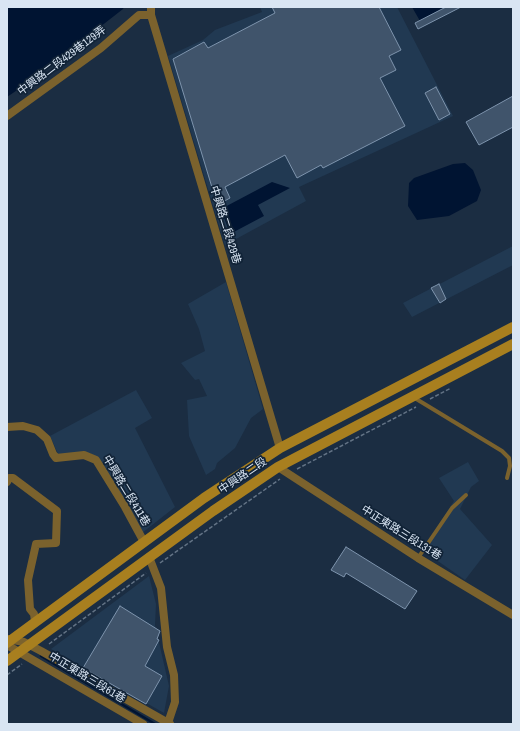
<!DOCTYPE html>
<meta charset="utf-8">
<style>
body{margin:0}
#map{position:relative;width:520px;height:731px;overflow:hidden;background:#1b2d42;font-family:"Archivo Narrow",sans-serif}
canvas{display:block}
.frame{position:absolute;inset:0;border:8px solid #d9e5f3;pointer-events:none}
</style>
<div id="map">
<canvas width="520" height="731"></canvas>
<div class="frame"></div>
</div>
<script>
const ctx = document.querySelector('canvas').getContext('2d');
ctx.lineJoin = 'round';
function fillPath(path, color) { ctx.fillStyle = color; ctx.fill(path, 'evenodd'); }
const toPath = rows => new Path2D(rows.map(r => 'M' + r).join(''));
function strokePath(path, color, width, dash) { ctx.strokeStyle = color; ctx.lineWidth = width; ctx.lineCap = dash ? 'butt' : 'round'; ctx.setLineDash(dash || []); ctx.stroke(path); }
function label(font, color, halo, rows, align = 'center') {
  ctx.font = font + ' "Archivo Narrow","Noto Sans TC",sans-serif'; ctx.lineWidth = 3.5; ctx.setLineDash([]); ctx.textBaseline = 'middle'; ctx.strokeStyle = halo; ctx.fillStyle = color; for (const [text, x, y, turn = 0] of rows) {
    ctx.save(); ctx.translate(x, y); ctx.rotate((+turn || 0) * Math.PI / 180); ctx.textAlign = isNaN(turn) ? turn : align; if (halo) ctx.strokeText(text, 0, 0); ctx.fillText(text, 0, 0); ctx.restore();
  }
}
fillPath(toPath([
 [260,7,397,7,453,116,299,187,306,201,225,245,168,56,203,40,215,30,262,12],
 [513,246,513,265,412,317,403,303],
 [226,282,263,409,251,418,235,448,217,463,215,469,206,475,189,436,187,400,207,396,199,379,195,380,181,363,205,351,199,329,188,304],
 [136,390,152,418,135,428,175,507,142,533,97,457,89,453,61,456,58,454,50,436],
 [468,462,479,481,471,487,460,509,492,545,465,580,422,550,454,501,439,478],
 [149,576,156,604,155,625,169,686,164,713,51,649]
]), '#213952');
fillPath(toPath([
 [7,7,124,7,123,9,32,80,7,97],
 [412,7,446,7,420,21],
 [465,163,473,170,481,190,477,201,449,216,417,220,408,206,409,183,414,178,453,164],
 [272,182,290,188,258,205,264,216,230,234,221,209]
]), '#001432');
strokePath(toPath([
 [41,656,155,724]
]), '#001432', 2.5);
const building = toPath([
 [272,7,379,7,401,50,389,56,396,70,380,78,405,126,323,168,321,165,297,178,285,155,225,187,230,198,219,204,214,194,173,59,204,42,208,48,275,13,272,7],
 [446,7,461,7,418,29,415,23,446,7],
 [436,87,450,114,439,120,425,93,436,87],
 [513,96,513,127,479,145,466,122,513,96],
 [439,284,446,299,440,303,431,288,439,284],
 [346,547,417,591,405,609,346,573,344,577,331,570,346,547],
 [120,606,160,631,157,639,159,640,145,666,162,676,146,704,83,668,120,606]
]);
fillPath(building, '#40546b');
strokePath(building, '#7e94ad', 1);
strokePath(toPath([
 [430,399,451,388],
 [297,469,416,407],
 [160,563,280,479],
 [49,644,146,573],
 [7,675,22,664]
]), '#637385', 1.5, [4, 2]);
strokePath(toPath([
 [413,397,502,451,509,458,510,466,507,478],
 [418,558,452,508,466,495]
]), '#7b622d', 4);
strokePath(toPath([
 [151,7,151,15,280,448],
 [7,116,101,48,139,15,151,15],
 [7,427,23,426,37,430,47,439,53,454,56,458,84,455,96,460,125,507,144,542],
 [278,467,418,558,513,615],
 [7,482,9,478,13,478,57,511,56,543,36,544,28,580,30,609,34,614,35,621],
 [149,557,161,588,167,647,174,675,175,702,168,723],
 [8,639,24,642,41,651,170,724],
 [7,645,143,724]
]), '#7b622d', 8);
strokePath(toPath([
 [7,643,204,498,280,448,513,327],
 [7,661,213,511,278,467,513,344]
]), '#a87f1f', 10);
label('11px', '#d9e5f3', '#112337', [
 ["中興路二段429巷129弄",62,61,-37],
 ["中興路二段429巷",225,225,73],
 ["中興路二段",243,476,-34],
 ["中興路二段411巷",126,491,59],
 ["中正東路三段131巷",401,533,32],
 ["中正東路三段61巷",87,678,31]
]);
</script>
